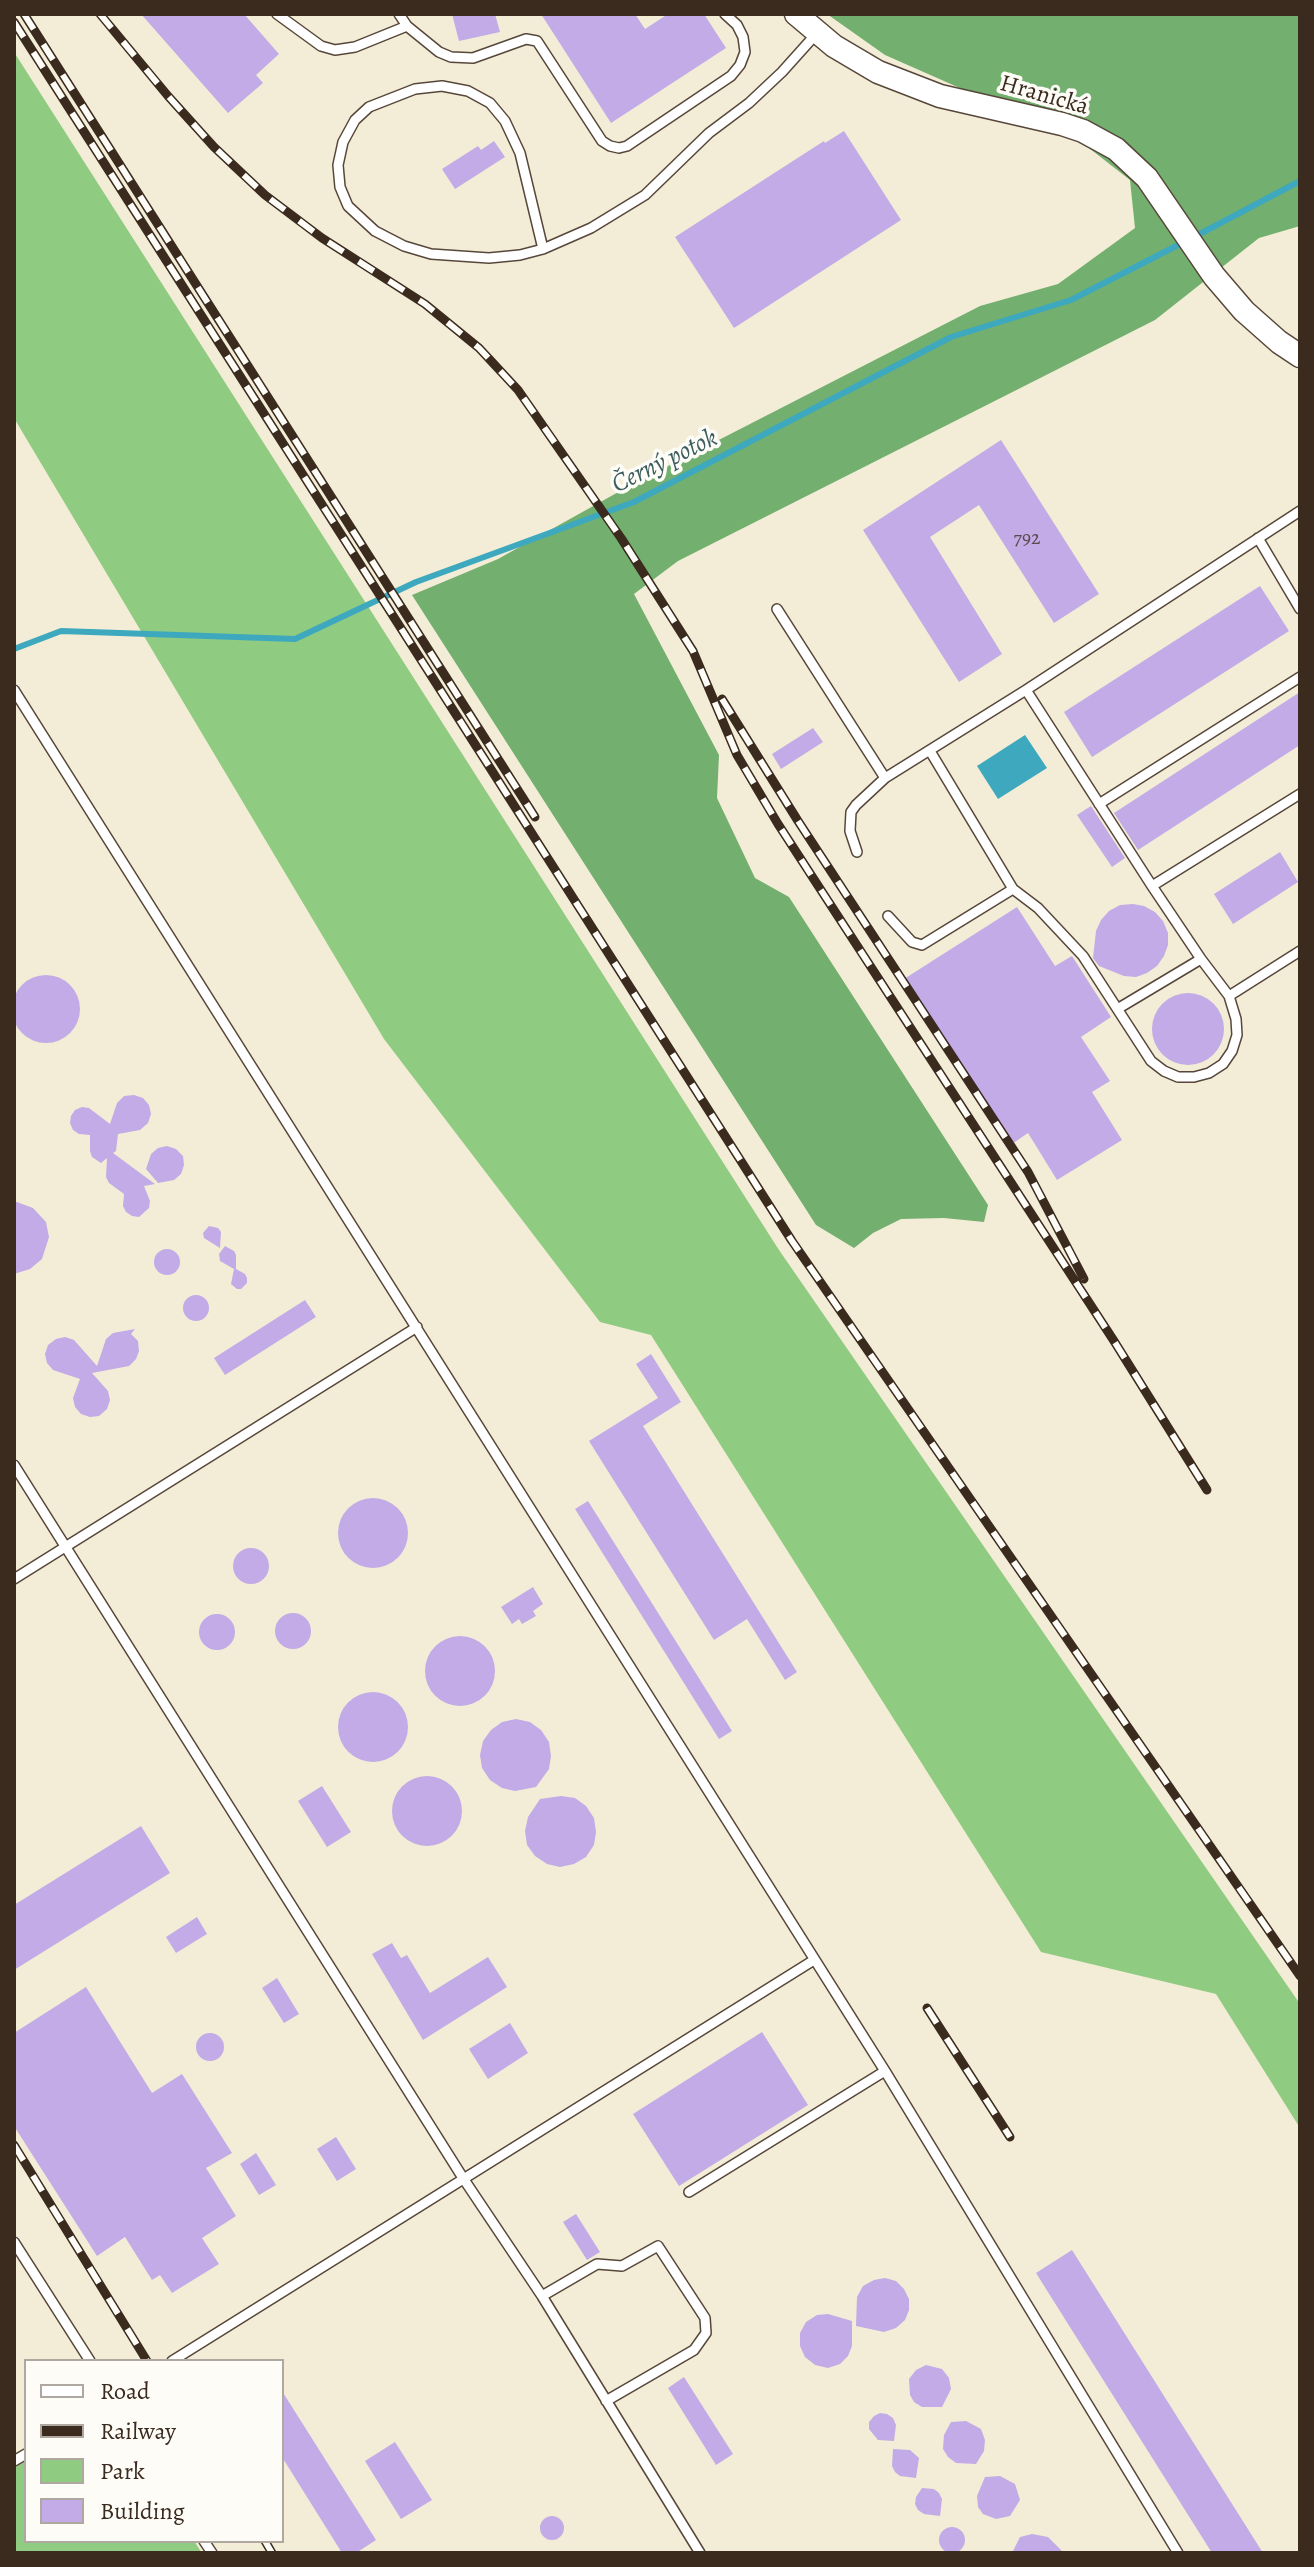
<!DOCTYPE html>
<meta charset="utf-8">
<style>
body{margin:0}
#map{position:relative;width:1314px;height:2567px;overflow:hidden;background:#f3edd7;font-family:Alegreya,serif}
canvas{display:block}
.frame{position:absolute;inset:0;border:16px solid #3b2a1e;pointer-events:none}
.legend{position:absolute;left:24px;top:2359px;width:260px;height:184px;box-sizing:border-box;background:#fdfcf7;border:2px solid #afa8a0;margin:0;padding:10px 14px;list-style:none;font-size:24px;color:#3b2a1e}
.legend li{display:flex;align-items:center;gap:16px;height:40px}
.legend b{width:40px;border:2px solid #afa8a0}
</style>
<div id="map">
<canvas width="1314" height="2567"></canvas>
<div class="frame"></div>
<ul class="legend">
<li><b style="height:10px;background:#fff"></b>Road</li>
<li><b style="height:10px;background:#3b2a1e"></b>Railway</li>
<li><b style="height:22px;background:#8fcb80"></b>Park</li>
<li><b style="height:22px;background:#c2abe6"></b>Building</li>
</ul>
</div>
<script>
const ctx = document.querySelector('canvas').getContext('2d');
ctx.lineJoin = 'round';
function fillPath(path, color) { ctx.fillStyle = color; ctx.fill(path, 'evenodd'); }
const toPath = rows => new Path2D(rows.map(r => 'M' + r).join(''));
function strokePath(path, color, width, dash) { ctx.strokeStyle = color; ctx.lineWidth = width; ctx.lineCap = dash ? 'butt' : 'round'; ctx.setLineDash(dash || []); ctx.stroke(path); }
function label(font, color, halo, rows, align = 'center') {
  ctx.font = font + ' Alegreya,serif'; ctx.lineWidth = 7; ctx.setLineDash([]); ctx.textBaseline = 'middle'; ctx.strokeStyle = halo; ctx.fillStyle = color; for (const [text, x, y, turn = 0] of rows) {
    ctx.save(); ctx.translate(x, y); ctx.rotate((+turn || 0) * Math.PI / 180); ctx.textAlign = isNaN(turn) ? turn : align; if (halo) ctx.strokeText(text, 0, 0); ctx.fillText(text, 0, 0); ctx.restore();
  }
}
fillPath(toPath([
 [14,52,779,1250,1300,2004,1300,2128,1216,1994,1041,1952,651,1335,600,1322,384,1039,14,418],
 [26,2461,26,2541,194,2541,202,2553,14,2553,14,2468]
]), '#8fcb80');
fillPath(toPath([
 [827,14,1300,14,1300,226,1259,238,1155,320,678,561,634,594,719,755,717,798,755,878,789,897,988,1205,984,1222,944,1218,901,1219,873,1233,854,1248,816,1225,412,595,498,559,631,485,980,306,1058,284,1135,228,1130,180,1080,141,885,55]
]), '#73af6e');
fillPath(toPath([
 [1025,735,1047,768,998,799,977,766]
]), '#3ea9be');
strokePath(toPath([
 [1194,237,1300,181],
 [14,649,61,631,295,639,416,582,634,502,951,337,1071,300,1184,242]
]), '#3ea9be', 6);
fillPath(toPath([
 [141,14,244,14,279,54,256,75,263,83,228,113],
 [452,14,495,14,500,32,459,41],
 [541,14,635,14,645,29,668,14,704,14,726,48,611,123],
 [844,131,901,220,734,328,675,237,824,141,825,143],
 [494,141,505,157,455,189,442,169,478,146,481,150],
 [1001,440,1099,594,1054,623,979,505,930,537,1002,654,959,682,863,530],
 [1260,586,1289,631,1092,757,1064,712],
 [1300,692,1300,745,1138,850,1114,813],
 [813,728,823,742,781,769,772,754],
 [1091,806,1125,858,1112,867,1077,815],
 [1280,852,1298,882,1233,924,1214,894],
 [1133,904,1144,906,1155,912,1163,921,1168,933,1168,945,1164,956,1157,966,1147,973,1136,977,1124,976,1099,966,1093,958,1096,931,1101,920,1109,911,1120,905],
 [1017,907,1055,966,1072,956,1111,1017,1081,1037,1110,1081,1092,1092,1122,1140,1057,1180,1028,1133,1012,1144,904,979],
 '12 1009a34 34 0 1 1 68 0a34 34 0 1 1-68 0Z',
 '1152 1029a36 36 0 1 1 72 0a36 36 0 1 1-72 0Z',
 [134,1095,143,1098,149,1105,151,1114,148,1123,140,1130,118,1134,116,1151,113,1153,155,1184,144,1186,150,1201,149,1208,139,1217,132,1216,126,1212,123,1206,124,1194,109,1183,106,1177,107,1158,101,1163,92,1157,90,1151,90,1135,79,1134,73,1130,70,1123,71,1116,75,1110,82,1107,89,1108,110,1124,117,1103,124,1096],
 [167,1146,176,1149,183,1156,184,1165,181,1174,174,1180,158,1183,146,1169,151,1154,158,1148],
 [14,1201,33,1208,46,1222,49,1237,42,1259,30,1269,14,1274],
 [209,1226,218,1228,221,1232,220,1248,204,1238,203,1233],
 [225,1246,234,1251,236,1255,236,1269,245,1274,247,1278,247,1283,241,1289,237,1289,231,1284,234,1269,220,1261,219,1254],
 '154 1262a13 13 0 1 1 26 0a13 13 0 1 1-26 0Z',
 '183 1308a13 13 0 1 1 26 0a13 13 0 1 1-26 0Z',
 [305,1300,316,1317,225,1375,214,1358],
 [135,1329,131,1334,138,1341,139,1351,136,1359,129,1366,92,1373,108,1391,110,1400,107,1409,99,1416,90,1417,81,1414,75,1407,73,1398,80,1379,53,1370,47,1363,45,1354,48,1345,56,1339,65,1337,74,1340,97,1366,106,1339,113,1333],
 [651,1354,681,1402,643,1426,797,1672,785,1680,747,1619,714,1640,589,1441,658,1398,636,1364],
 '338 1533a35 35 0 1 1 70 0a35 35 0 1 1-70 0Z',
 [588,1501,732,1731,719,1739,575,1509],
 '233 1566a18 18 0 1 1 36 0a18 18 0 1 1-36 0Z',
 [533,1587,543,1604,533,1611,536,1616,522,1624,519,1619,512,1624,501,1607],
 '275 1631a18 18 0 1 1 36 0a18 18 0 1 1-36 0Z',
 '199 1632a18 18 0 1 1 36 0a18 18 0 1 1-36 0Z',
 '425 1671a35 35 0 1 1 70 0a35 35 0 1 1-70 0Z',
 '338 1727a35 35 0 1 1 70 0a35 35 0 1 1-70 0Z',
 [516,1719,530,1722,541,1730,549,1742,551,1756,549,1769,536,1787,515,1791,502,1788,490,1780,482,1768,480,1755,483,1741,491,1730,502,1722],
 '392 1811a35 35 0 1 1 70 0a35 35 0 1 1-70 0Z',
 [322,1786,351,1832,327,1847,298,1801],
 [561,1796,575,1798,586,1806,594,1818,596,1832,594,1845,586,1857,574,1864,560,1867,547,1864,535,1856,527,1845,525,1831,528,1817,540,1799],
 [141,1826,170,1873,14,1970,14,1905],
 [197,1917,207,1934,176,1953,166,1937],
 [392,1943,401,1958,407,1955,430,1993,488,1957,507,1987,423,2040,372,1954],
 [277,1978,299,2014,284,2023,262,1988],
 [86,1987,152,2093,182,2074,232,2153,206,2168,236,2216,202,2238,219,2264,172,2293,160,2275,152,2280,125,2237,97,2256,14,2126,14,2033],
 [510,2023,528,2053,488,2079,469,2049],
 [762,2032,808,2105,679,2186,633,2114],
 '196 2047a14 14 0 1 1 28 0a14 14 0 1 1-28 0Z',
 [336,2137,356,2169,337,2181,317,2149],
 [256,2153,276,2185,259,2195,240,2164],
 [576,2214,600,2252,587,2260,563,2222],
 [1072,2250,1263,2553,1212,2553,1036,2273],
 [885,2278,896,2281,904,2289,909,2299,909,2310,905,2320,896,2328,884,2332,856,2326,857,2297,863,2286,874,2280],
 [828,2314,852,2321,852,2346,848,2356,840,2364,828,2368,815,2365,805,2357,800,2346,800,2333,806,2322,817,2315],
 [926,2365,942,2369,949,2378,951,2389,942,2407,922,2407,914,2402,910,2395,909,2379,916,2370],
 [684,2377,733,2454,716,2465,668,2388],
 [282,2391,376,2540,356,2553,342,2553,282,2457],
 [880,2413,887,2414,893,2418,896,2425,894,2441,878,2440,869,2429,869,2422,874,2416],
 [966,2421,981,2429,985,2440,984,2451,976,2464,956,2463,948,2457,943,2449,944,2435,951,2422],
 [395,2442,432,2500,401,2519,365,2461],
 [893,2449,910,2450,919,2458,916,2478,900,2476,895,2472,892,2466],
 [1000,2476,1015,2484,1020,2500,1010,2516,996,2519,983,2514,978,2507,977,2496,985,2477],
 [922,2488,934,2489,939,2493,942,2499,940,2516,924,2514,918,2510,915,2504,916,2497],
 '540 2528a12 12 0 1 1 24 0a12 12 0 1 1-24 0Z',
 '939 2540a13 13 0 1 1 26 0a13 13 0 1 1-26 0Z',
 [1032,2534,1048,2537,1064,2553,1012,2553,1020,2537]
]), '#c2abe6');
const service = toPath([
 [277,14,321,46,335,50,355,47,407,26],
 [399,14,407,26,439,52,451,57,473,58,526,39,537,41,602,141,610,146,619,148,627,146,731,76,740,65,745,52,743,37,737,25,725,14],
 [543,249,520,153,505,121,490,103,468,91,442,86,415,89,369,107,355,120,343,142,338,165,340,187,348,206,375,231,404,246,431,254,489,258,520,255,543,249,591,228,645,195,709,133,749,103,782,72,817,33],
 [1258,538,1300,609],
 [777,609,885,778,1026,690,1300,511],
 [14,690,885,2071,1178,2553],
 [930,751,1013,889],
 [1099,804,1300,677],
 [857,852,850,831,851,812,856,805,885,778],
 [1152,886,1300,794],
 [888,916,912,942,922,945,1013,889,1038,908,1083,956,1151,1061,1164,1071,1178,1077,1194,1077,1209,1073,1223,1064,1232,1051,1237,1035,1236,1019,1229,996,1201,959,1152,886,1026,690],
 [1229,996,1300,951],
 [1119,1008,1201,959],
 [14,1465,463,2178,542,2296,700,2553],
 [14,1579,417,1327],
 [689,2192,885,2071],
 [14,2242,90,2361],
 [542,2296,597,2264,622,2266,658,2246,705,2318,706,2333,694,2350,606,2401],
 [172,2361,814,1960],
 [14,2461,26,2454],
 [204,2541,212,2553]
]);
const tertiary = toPath([
 [796,14,834,46,878,72,940,96,1062,124,1083,131,1116,149,1147,178,1214,276,1244,311,1279,342,1300,356]
]);
strokePath(service, '#57473a', 12);
strokePath(tertiary, '#57473a', 25);
strokePath(service, '#fff', 9);
strokePath(tertiary, '#fff', 22);
const rail = toPath([
 [24,14,535,817],
 [100,14,168,96,214,147,265,195,322,238,425,304,479,348,518,390,621,538,693,651,737,755,778,824,1114,1341,1207,1490],
 [14,22,792,1241,1300,1976],
 [722,699,798,821,1028,1172,1084,1279],
 [927,2008,1010,2137],
 [14,2145,147,2361],
 [265,2541,272,2553]
]);
strokePath(rail, '#3b2a1e', 9);
strokePath(rail, '#fdfcf7', 6, [18]);
label('20px', '#5d4a50', null, [
 ["792",1027,539]
]);
label('24px', '#3b2a1e', '#fdfcf7', [
 ["Hranická",1044,96,16]
]);
label('italic 26px', '#3c5d5e', '#fdfcf7', [
 ["Černý potok",665,462,-26]
]);
</script>
